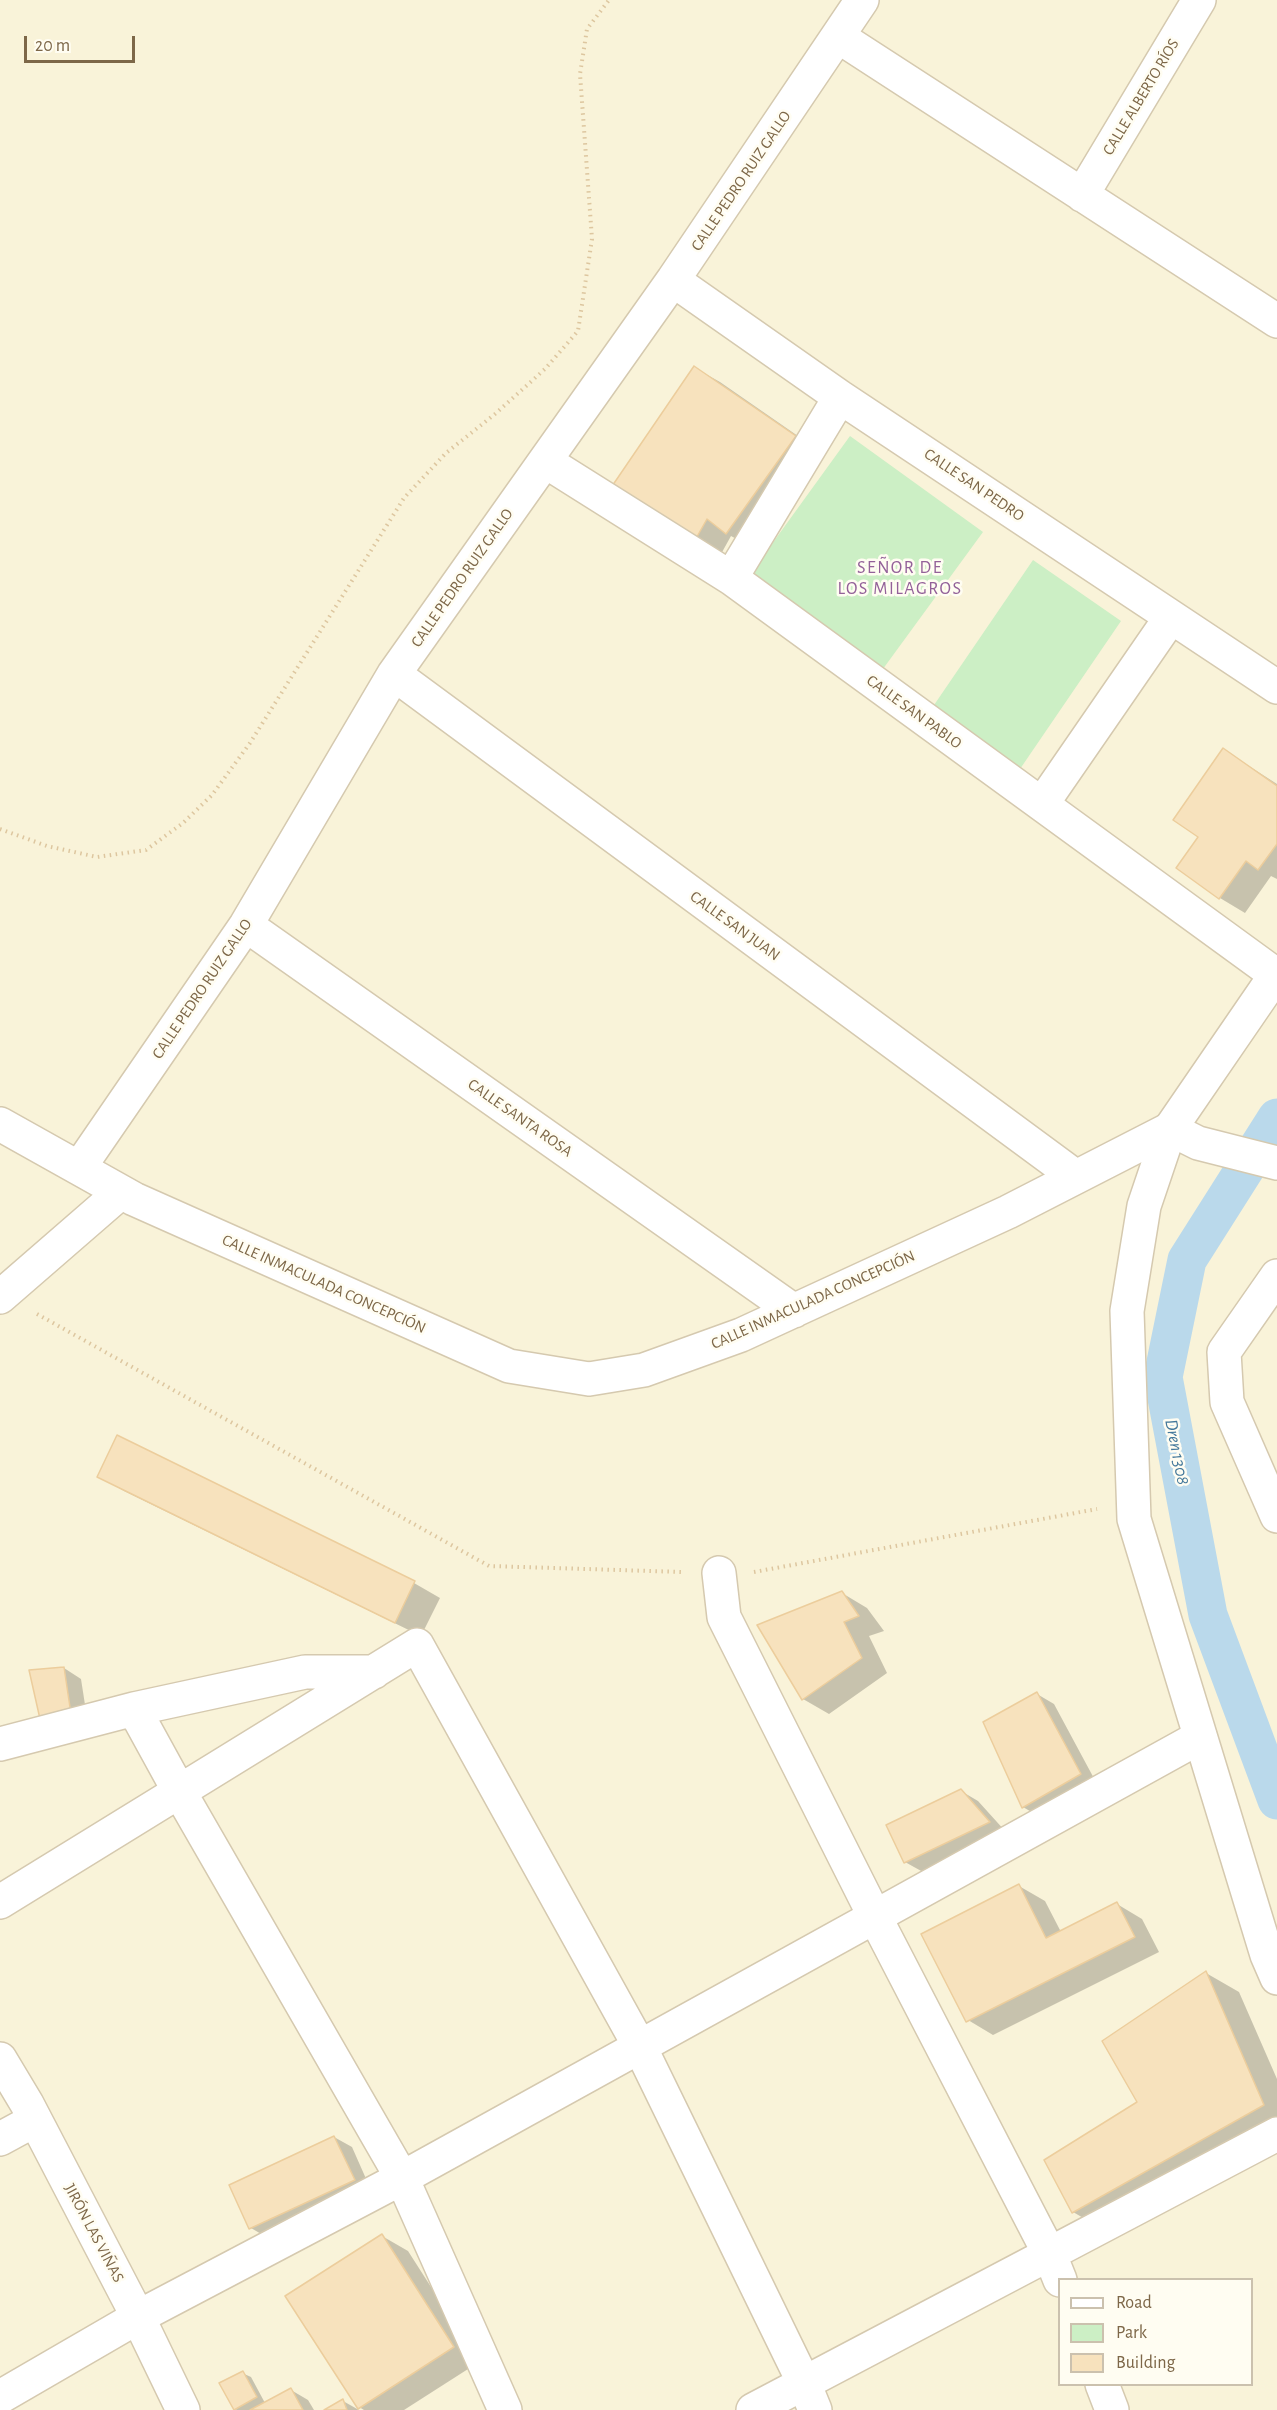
<!DOCTYPE html>
<meta charset="utf-8">
<style>
body{margin:0}
#map{position:relative;width:1277px;height:2410px;overflow:hidden;background:#fefbe9;font-family:"Alegreya Sans",sans-serif}
canvas{display:block}
.legend{position:absolute;left:1058px;top:2278px;width:195px;height:108px;box-sizing:border-box;background:#fffdf2;border:2px solid #cbc1ae;margin:0;padding:8px 10px;list-style:none;font-size:18px;color:#7d6748}
.legend li{display:flex;align-items:center;gap:12px;height:30px}
.legend b{width:30px;border:2px solid #cbc1ae}
.scale{position:absolute;left:24px;top:36px;width:111px;height:27px;box-sizing:border-box;border:3px solid #7d6748;border-top:0;padding-left:8px;font-size:18px;line-height:21px;white-space:nowrap;color:#7d6748;-webkit-text-stroke:4px #fffdf2;paint-order:stroke}
</style>
<div id="map">
<canvas width="1277" height="2410"></canvas>
<ul class="legend">
<li><b style="height:8px;background:#fff"></b>Road</li>
<li><b style="height:16px;background:#ccefc5"></b>Park</li>
<li><b style="height:16px;background:#f7e2bd"></b>Building</li>
</ul>
<div class="scale">20 m</div>
</div>
<script>
const ctx = document.querySelector('canvas').getContext('2d');
ctx.lineJoin = 'round';
function fillPath(path, color) { ctx.fillStyle = color; ctx.fill(path, 'evenodd'); }
const toPath = rows => new Path2D(rows.map(r => 'M' + r).join(''));
function strokePath(path, color, width, dash) { ctx.strokeStyle = color; ctx.lineWidth = width; ctx.lineCap = dash ? 'butt' : 'round'; ctx.setLineDash(dash || []); ctx.stroke(path); }
function label(font, color, halo, rows, align = 'center') {
  ctx.font = font + ' "Alegreya Sans",sans-serif'; ctx.lineWidth = 5; ctx.setLineDash([]); ctx.textBaseline = 'middle'; ctx.strokeStyle = halo; ctx.fillStyle = color; for (const [text, x, y, turn = 0] of rows) {
    ctx.save(); ctx.translate(x, y); ctx.rotate((+turn || 0) * Math.PI / 180); ctx.textAlign = isNaN(turn) ? turn : align; if (halo) ctx.strokeText(text, 0, 0); ctx.fillText(text, 0, 0); ctx.restore();
  }
}
fillPath(toPath([
 [0,0,1277,0,1277,2410,0,2410],
 [1060,2280,1252,2280,1252,2384,1060,2384]
]), '#f9f3d9');
fillPath(toPath([
 [850,436,983,532,880,673,748,577],
 [1033,560,1121,621,1020,769,932,708]
]), '#ccefc5');
fillPath(toPath([
 [695,368,720,382,821,452,753,548,731,536,716,563,691,548],
 [1224,750,1277,784,1277,879,1271,876,1245,913,1220,898],
 [99,1476,414,1583,440,1598,421,1636,124,1491],
 [842,1593,867,1608,884,1631,869,1636,887,1673,829,1714,803,1699],
 [64,1668,81,1679,88,1724,42,1718],
 [1037,1694,1054,1704,1097,1784,1040,1817,1023,1807],
 [961,1791,978,1801,1006,1832,923,1872,905,1862],
 [1019,1886,1045,1901,1061,1932,1117,1904,1142,1919,1159,1952,993,2035,968,2020],
 [1206,1973,1239,1992,1277,2079,1277,2135,1106,2231,1073,2212,1139,2102],
 [334,2137,352,2147,371,2190,268,2238,251,2228],
 [382,2236,408,2251,479,2362,404,2410,364,2410,359,2407],
 [242,2373,251,2377,265,2403,291,2390,308,2400,314,2410,237,2410,235,2409],
 [343,2401,359,2410,327,2410]
]), '#0003');
strokePath(toPath([
 [1277,1118,1187,1260,1163,1377,1208,1615,1277,1800]
]), '#bad9eb', 39);
const building = toPath([
 [694,366,796,436,726,534,707,519,690,549,606,495,694,366],
 [1223,748,1277,786,1277,844,1258,870,1246,861,1219,899,1176,868,1198,837,1173,820,1223,748],
 [117,1435,415,1581,395,1623,97,1477,117,1435],
 [842,1591,859,1616,844,1622,862,1658,802,1700,757,1625,842,1591],
 [64,1667,71,1714,40,1719,29,1670,64,1667],
 [1037,1692,1081,1774,1022,1808,983,1722,1037,1692],
 [961,1789,990,1822,904,1863,886,1825,961,1789],
 [1019,1884,1046,1938,1117,1902,1135,1937,966,2022,921,1934,1019,1884],
 [1206,1971,1264,2105,1072,2213,1044,2160,1137,2102,1102,2041,1206,1971],
 [334,2136,355,2180,249,2229,229,2185,334,2136],
 [382,2234,454,2347,358,2409,285,2296,382,2234],
 [243,2371,257,2397,234,2410,219,2383,243,2371],
 [291,2388,303,2410,250,2410,291,2388],
 [343,2399,347,2410,324,2410,343,2399]
]);
fillPath(building, '#f7e2bd');
strokePath(building, '#eccd9c', 1.5);
const minor = toPath([
 [839,37,1277,321],
 [1082,195,1199,0],
 [673,280,840,397,1277,687],
 [545,461,731,578,1276,975],
 [731,578,840,397],
 [394,674,1076,1177],
 [1042,804,1171,617],
 [246,925,794,1311],
 [0,1124,134,1199,509,1366,589,1379,644,1370,741,1335,1008,1212,1170,1129,1198,1143,1277,1163],
 [79,1168,246,925,394,674,673,280,862,0],
 [0,1297,121,1192],
 [719,1573,724,1617,875,1917,1050,2255,1060,2280],
 [134,1709,179,1791,402,2178,505,2410],
 [0,1744,134,1709,305,1672,374,1672],
 [0,1902,417,1645,640,2047,804,2383,815,2410],
 [0,2059,27,2104,138,2317,183,2410],
 [0,2139,35,2120],
 [1102,2384,1112,2410],
 [0,2397,138,2317,402,2178,1200,1737],
 [753,2410,1277,2134]
]);
const tertiary = toPath([
 [1277,973,1170,1129,1144,1206,1127,1311,1134,1519,1267,1955,1277,1978],
 [1277,1276,1224,1352,1227,1402,1277,1516]
]);
strokePath(minor, '#d5c9af', 36);
strokePath(tertiary, '#d5c9af', 36);
strokePath(toPath([
 [0,829,47,846,97,857,146,850,183,823,212,795,250,743,404,498,446,453,495,414,545,369,578,331,592,239,580,74,587,29,609,0],
 [37,1314,489,1566,683,1572],
 [754,1572,1097,1509]
]), '#ddc69f', 4, [1.5, 4.5]);
strokePath(minor, '#fff', 33);
strokePath(tertiary, '#fff', 33);
label('16px', '#7d6748', '#fffdf2', [
 ["CALLE ALBERTO RÍOS",1141,97,-59],
 ["CALLE PEDRO RUIZ GALLO",741,181,-56],
 ["CALLE SAN PEDRO",974,485,34],
 ["CALLE PEDRO RUIZ GALLO",462,578,-55],
 ["CALLE SAN PABLO",914,712,36],
 ["CALLE SAN JUAN",735,926,36],
 ["CALLE PEDRO RUIZ GALLO",202,989,-56],
 ["CALLE SANTA ROSA",520,1118,35],
 ["CALLE INMACULADA CONCEPCIÓN",324,1284,24],
 ["CALLE INMACULADA CONCEPCIÓN",813,1300,-24],
 ["JIRÓN LAS VIÑAS",94,2233,62]
]);
ctx.letterSpacing = '1.5px';
label('18px', '#936199', '#fffdf2', [
 ["SEÑOR DE",900,568],
 ["LOS MILAGROS",900,589]
]);
ctx.letterSpacing = '0px';
label('italic 18px', '#42779a', '#fffdf2', [
 ["Dren 1308",1177,1452,79]
]);
</script>
